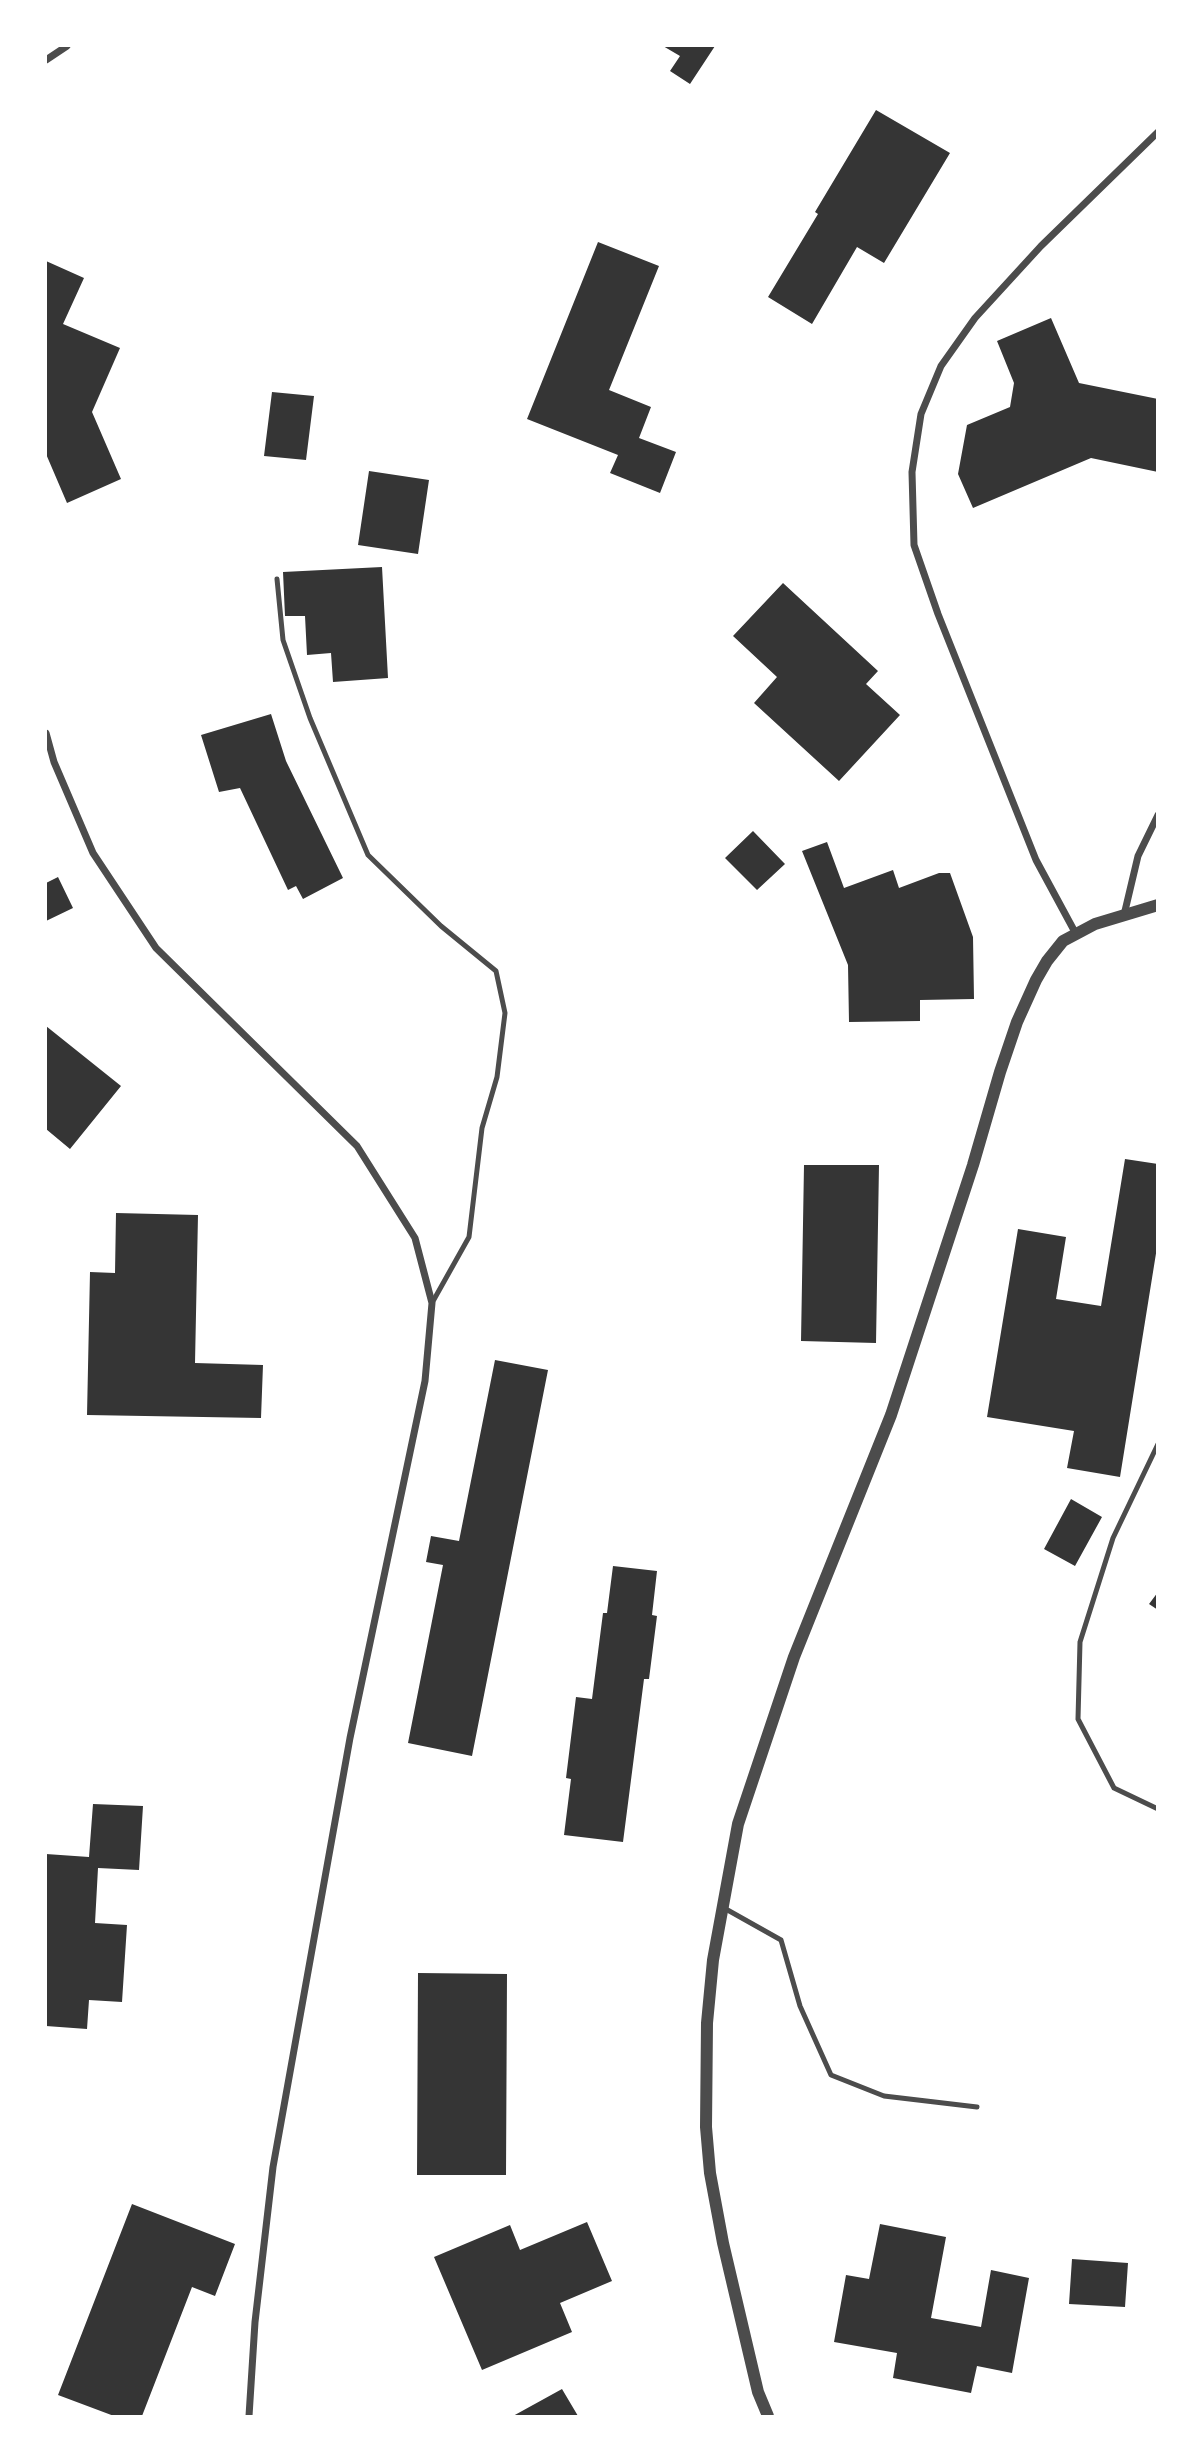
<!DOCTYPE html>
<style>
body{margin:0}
#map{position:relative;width:1203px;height:2462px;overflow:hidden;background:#fff;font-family:Bitter,serif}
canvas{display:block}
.frame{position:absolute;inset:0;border:47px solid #fff;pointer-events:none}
</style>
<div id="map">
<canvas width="1203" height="2462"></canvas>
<div class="frame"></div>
</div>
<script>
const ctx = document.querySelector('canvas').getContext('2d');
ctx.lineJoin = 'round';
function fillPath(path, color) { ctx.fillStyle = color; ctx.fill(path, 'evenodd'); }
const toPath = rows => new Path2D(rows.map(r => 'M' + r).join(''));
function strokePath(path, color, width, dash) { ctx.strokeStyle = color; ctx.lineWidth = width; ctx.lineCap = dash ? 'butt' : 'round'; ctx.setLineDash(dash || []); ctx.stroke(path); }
fillPath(toPath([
 [663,46,715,46,690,84,670,71,680,56],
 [876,110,950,153,884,263,857,247,812,324,768,297,818,214,815,212],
 [598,242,659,266,609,390,651,407,639,438,676,452,660,493,610,473,618,455,527,419],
 [46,261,84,278,63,324,120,348,92,412,121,479,67,503,46,454],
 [1051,318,1079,383,1158,399,1158,472,1091,458,973,508,958,474,967,425,1010,407,1014,383,997,341],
 [272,392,314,396,306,460,264,456],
 [369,471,429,480,418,554,358,545],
 [382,567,388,678,333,682,331,653,307,655,305,616,285,616,283,572],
 [783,583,878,671,866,684,900,715,839,781,754,703,777,677,733,636],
 [271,714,286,761,343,878,303,899,296,886,288,890,240,788,219,792,201,735],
 [753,831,785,864,757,890,725,858],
 [827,842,844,888,893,870,899,888,939,873,950,873,973,937,974,999,920,1000,920,1021,849,1022,848,965,802,851],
 [58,877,73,908,46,921,46,883],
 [46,1026,121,1086,70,1149,46,1129],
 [1125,1159,1158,1164,1158,1241,1120,1477,1067,1468,1074,1431,987,1417,1018,1229,1066,1237,1056,1299,1101,1306],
 [804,1165,879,1165,876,1343,801,1341],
 [116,1213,198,1215,195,1363,263,1365,261,1418,87,1415,90,1272,115,1273],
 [495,1360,548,1370,472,1756,408,1743,443,1565,426,1562,431,1536,459,1541],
 [1071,1499,1102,1517,1075,1566,1044,1549],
 [613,1566,657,1571,652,1615,657,1616,649,1679,644,1679,623,1842,564,1835,571,1779,566,1778,576,1697,592,1699,603,1613,607,1613],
 [1158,1592,1158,1610,1149,1604],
 [93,1804,143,1806,139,1870,98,1868,95,1923,127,1925,122,2002,89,2000,87,2029,46,2026,46,1854,89,1857],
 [418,1973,507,1974,506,2175,417,2175],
 [132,2204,235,2244,215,2296,192,2287,142,2416,114,2416,58,2395],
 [587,2222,612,2281,560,2303,572,2332,482,2370,434,2257,510,2225,520,2250],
 [880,2224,946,2237,931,2318,981,2327,991,2270,1029,2278,1012,2373,977,2366,971,2393,893,2378,897,2353,834,2342,846,2275,869,2279],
 [1072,2259,1128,2263,1125,2307,1069,2304],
 [562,2389,578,2416,513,2416]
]), '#353535');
strokePath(toPath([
 [277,579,283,640,310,718,368,855,441,926,496,971,505,1013,497,1077,482,1128,469,1237,432,1303],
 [1158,1444,1113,1538,1080,1642,1078,1719,1114,1788,1158,1809],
 [724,1908,781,1940,800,2006,831,2075,884,2096,977,2107]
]), '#4c4c4c', 5);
strokePath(toPath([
 [46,60,67,46],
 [46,733,54,762,93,853,156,948,357,1146,415,1238,432,1303,425,1381,350,1738,273,2167,255,2322,249,2416],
 [1124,915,1138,856,1158,815],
 [1076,934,1036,860,938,614,914,545,912,472,921,414,941,366,975,318,1041,246,1158,132]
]), '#4c4c4c', 7);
strokePath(toPath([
 [768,2416,758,2392,723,2243,710,2173,706,2127,707,2023,713,1960,738,1824,794,1657,891,1415,973,1165,1000,1072,1017,1022,1036,980,1047,961,1063,941,1095,924,1158,905]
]), '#4c4c4c', 12);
</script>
